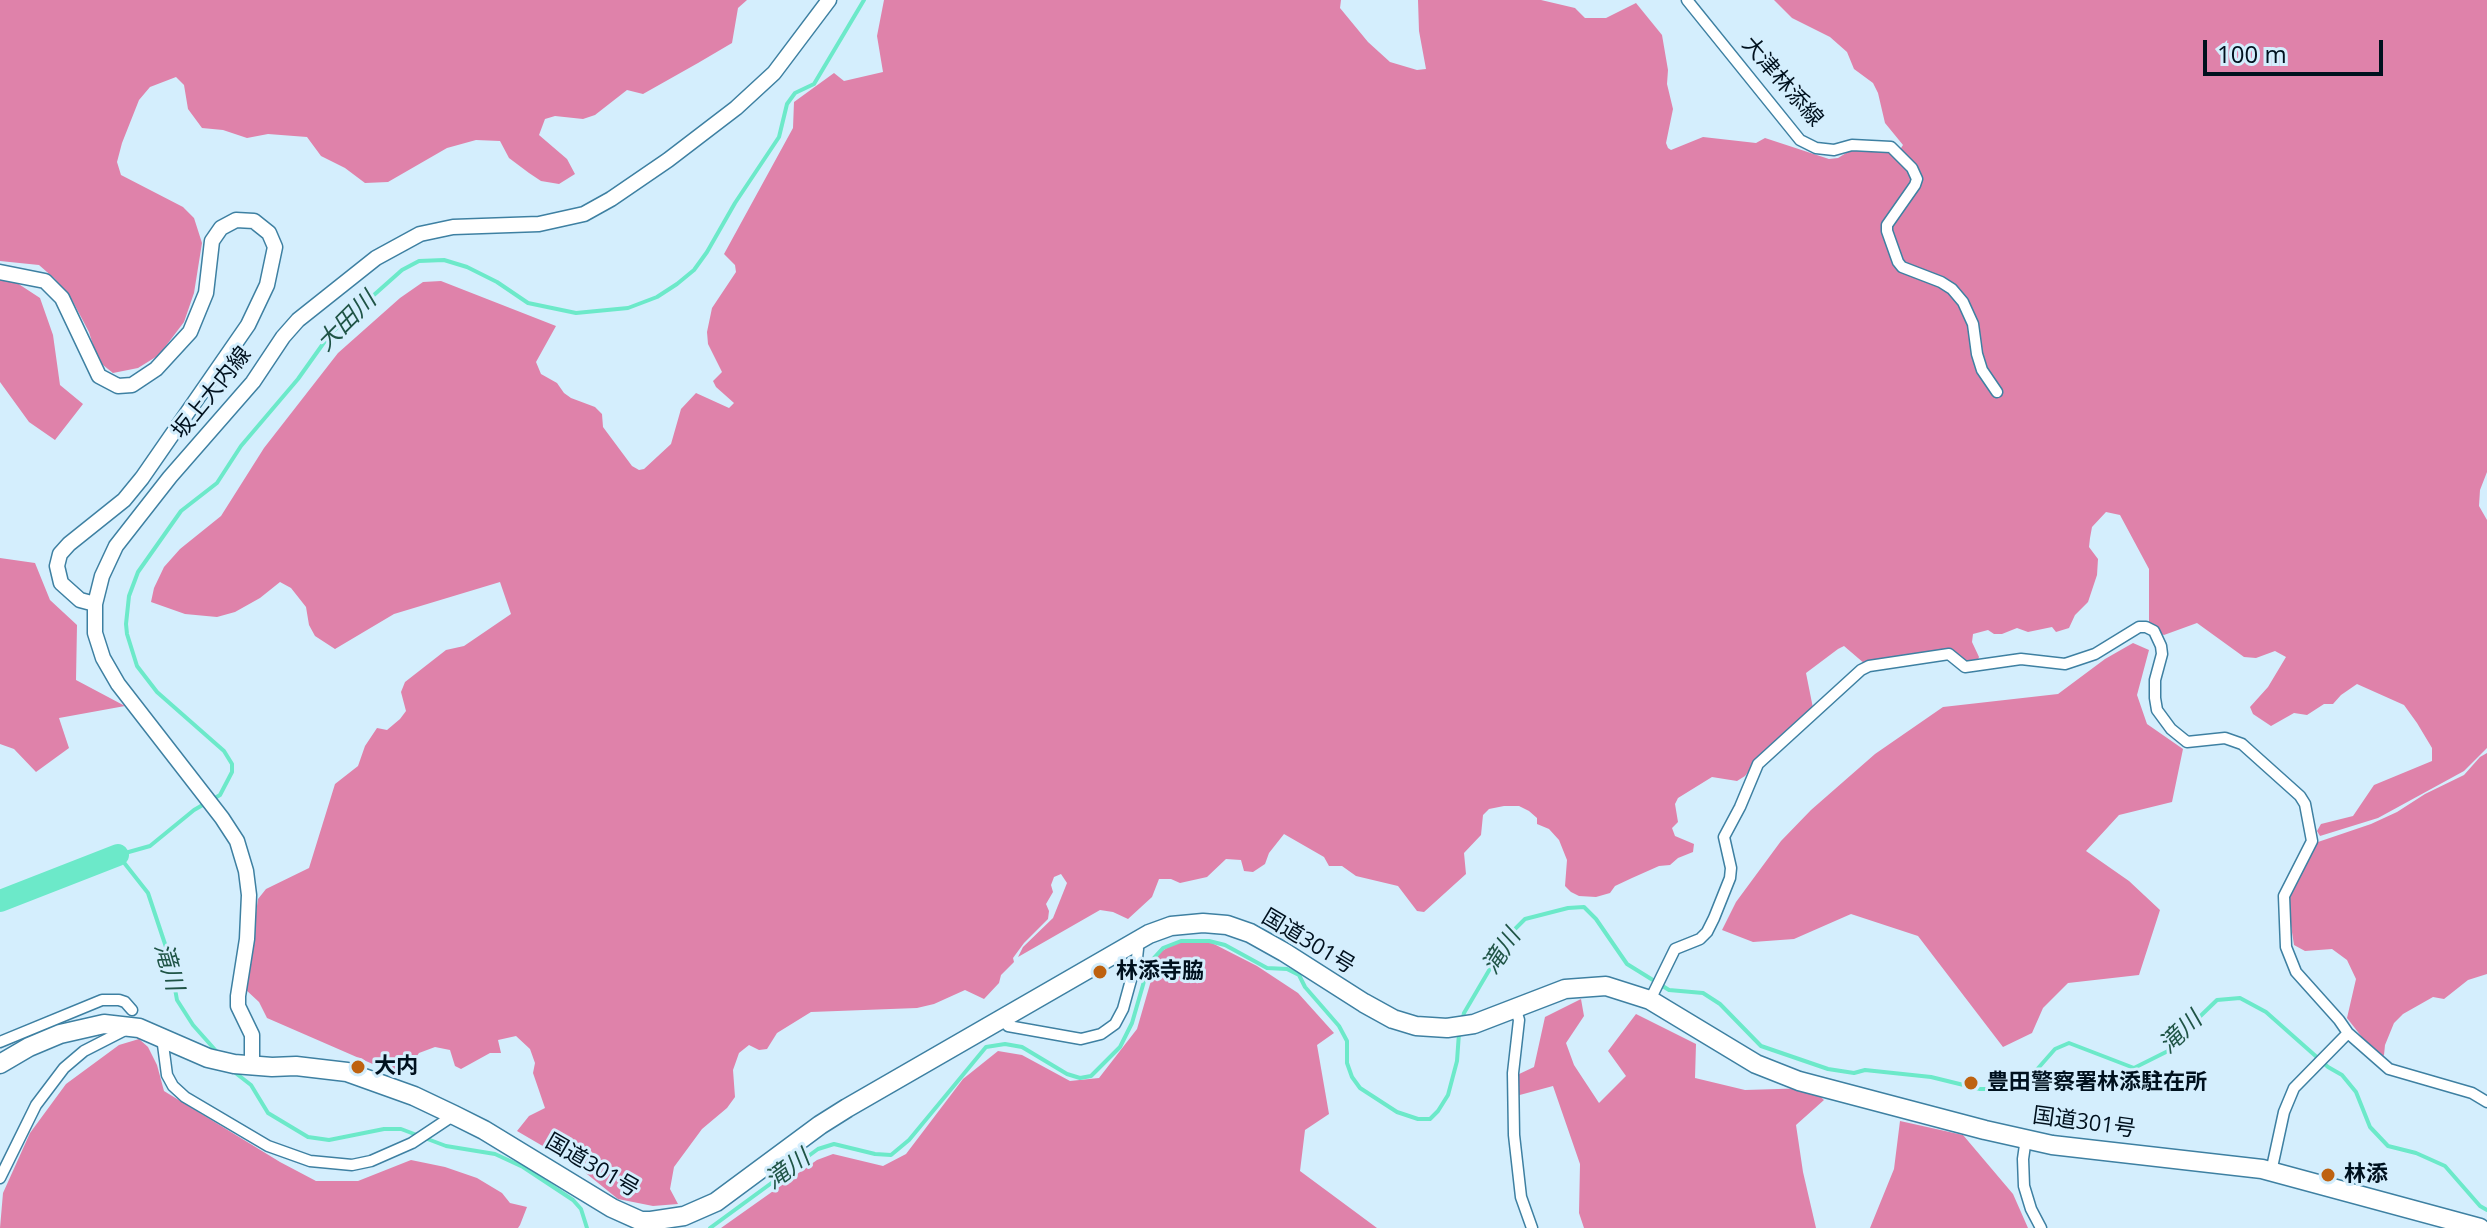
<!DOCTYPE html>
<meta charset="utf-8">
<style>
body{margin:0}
#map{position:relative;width:2487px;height:1228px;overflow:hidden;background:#d4eefd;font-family:"Open Sans",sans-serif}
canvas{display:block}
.scale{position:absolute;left:2203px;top:40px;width:180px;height:36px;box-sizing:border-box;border:4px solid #00111e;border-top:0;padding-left:10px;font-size:24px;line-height:28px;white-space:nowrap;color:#00111e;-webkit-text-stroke:6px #d4eefd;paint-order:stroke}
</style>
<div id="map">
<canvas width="2487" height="1228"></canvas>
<div class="scale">100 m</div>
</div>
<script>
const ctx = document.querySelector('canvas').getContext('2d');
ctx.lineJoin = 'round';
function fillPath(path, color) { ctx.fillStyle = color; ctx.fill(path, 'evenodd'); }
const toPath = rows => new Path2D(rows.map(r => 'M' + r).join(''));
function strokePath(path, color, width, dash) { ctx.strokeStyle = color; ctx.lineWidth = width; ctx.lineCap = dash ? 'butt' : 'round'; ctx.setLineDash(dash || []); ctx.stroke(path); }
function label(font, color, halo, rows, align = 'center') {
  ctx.font = font + ' "Open Sans","Noto Sans JP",sans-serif'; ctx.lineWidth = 6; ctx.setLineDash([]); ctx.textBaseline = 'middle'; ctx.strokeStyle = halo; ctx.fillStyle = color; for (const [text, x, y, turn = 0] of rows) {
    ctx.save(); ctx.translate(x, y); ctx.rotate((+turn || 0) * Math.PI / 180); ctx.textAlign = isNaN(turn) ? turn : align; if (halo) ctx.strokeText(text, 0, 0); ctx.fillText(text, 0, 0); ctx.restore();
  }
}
fillPath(toPath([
 [0,0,747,0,738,8,732,43,698,63,643,94,627,90,595,115,583,119,555,116,545,119,539,135,567,159,575,174,559,184,541,181,529,173,509,158,500,141,476,140,447,148,388,182,365,183,345,168,321,156,307,137,268,134,247,138,223,130,202,128,188,109,184,85,176,77,150,87,139,100,122,143,117,162,121,175,183,207,194,218,202,243,194,293,184,322,159,355,138,368,113,373,98,361,89,332,72,300,55,279,39,265,0,261],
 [884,0,1341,0,1340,8,1368,42,1390,62,1417,70,1426,69,1419,31,1418,0,1541,0,1575,8,1585,18,1606,18,1636,3,1662,35,1668,70,1667,84,1673,109,1666,143,1668,148,1671,150,1703,137,1756,143,1765,138,1829,159,1838,158,1851,150,1882,148,1897,154,1903,145,1885,123,1878,93,1873,83,1854,69,1847,52,1830,37,1792,18,1774,0,2487,0,2487,472,2480,490,2479,506,2487,520,2487,748,2464,771,2378,818,2320,836,2317,831,2321,824,2353,816,2374,785,2432,761,2432,748,2417,723,2404,705,2357,684,2341,695,2333,704,2324,704,2307,715,2294,713,2271,726,2253,714,2250,707,2268,687,2286,657,2275,651,2256,658,2244,657,2197,623,2164,635,2154,631,2149,625,2149,569,2120,515,2106,512,2092,527,2090,538,2089,547,2098,559,2097,575,2088,602,2075,615,2069,628,2056,632,2052,627,2028,632,2017,628,2002,634,1994,634,1988,630,1973,634,1972,642,1979,657,1977,662,1968,663,1950,650,1865,664,1844,646,1838,649,1806,673,1813,708,1759,758,1745,776,1737,781,1712,777,1678,798,1675,804,1678,822,1672,828,1675,836,1694,844,1693,852,1678,858,1670,865,1659,866,1632,878,1615,886,1610,893,1596,897,1579,896,1571,892,1565,886,1567,860,1559,840,1549,829,1537,824,1537,818,1529,811,1519,806,1504,806,1489,809,1483,815,1481,835,1464,853,1466,874,1424,912,1417,911,1398,886,1356,876,1342,866,1329,866,1324,857,1284,834,1269,853,1265,864,1253,872,1244,871,1241,860,1226,859,1207,877,1180,883,1171,879,1159,879,1152,897,1128,919,1113,912,1100,910,1018,957,1023,947,1053,918,1067,883,1061,874,1054,877,1051,885,1053,892,1046,904,1049,911,1048,919,1024,943,1013,958,1014,962,1001,975,999,983,984,999,965,990,934,1004,917,1008,811,1012,777,1033,767,1049,759,1050,749,1045,739,1053,733,1070,735,1097,727,1108,702,1129,674,1167,670,1189,678,1204,653,1206,618,1199,577,1166,517,1131,529,1116,545,1108,533,1073,535,1063,530,1049,516,1036,498,1040,501,1053,490,1053,461,1069,455,1066,450,1050,435,1047,419,1053,407,1070,398,1075,267,1018,259,1002,245,989,258,899,266,889,309,868,335,784,358,766,365,746,377,728,387,730,400,719,406,711,401,692,405,682,446,650,464,646,511,614,500,582,394,614,335,649,315,636,309,625,306,607,291,588,280,582,260,598,235,612,217,617,185,614,151,602,154,588,164,567,180,549,221,516,264,448,338,353,400,298,423,282,441,281,556,326,536,362,541,374,557,383,564,393,571,398,595,407,602,414,603,427,632,466,639,470,644,469,671,444,681,409,696,393,729,408,734,403,716,387,713,381,722,372,708,344,707,332,712,308,736,272,735,265,724,254,793,128,794,102,834,73,844,81,883,72,877,36],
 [0,279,14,281,40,298,53,335,60,385,83,404,55,440,29,422,0,382],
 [0,558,35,563,50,600,77,625,76,680,125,706,59,718,69,748,36,772,14,749,0,744],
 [2133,643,2149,650,2137,695,2147,724,2183,749,2172,802,2119,815,2086,851,2129,881,2160,910,2139,975,2068,983,2043,1008,2032,1033,2003,1047,1918,936,1851,914,1794,939,1753,942,1722,930,1736,902,1781,841,1811,810,1875,754,1943,707,2058,694,2105,659],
 [2487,753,2487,974,2468,980,2444,999,2433,997,2403,1014,2394,1023,2385,1045,2384,1055,2379,1059,2347,1018,2356,979,2347,960,2332,949,2305,951,2294,945,2287,900,2315,843,2371,824,2397,812,2425,794,2464,775,2480,757],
 [1193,940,1210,942,1257,966,1298,993,1334,1033,1317,1045,1329,1114,1305,1130,1300,1171,1377,1228,721,1228,817,1160,833,1154,883,1166,906,1154,963,1079,998,1051,1022,1055,1070,1081,1099,1078,1137,1029,1159,953,1173,944],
 [1581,999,1584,1016,1566,1043,1574,1065,1599,1103,1626,1076,1608,1051,1636,1014,1696,1044,1695,1078,1745,1090,1811,1088,1824,1100,1796,1125,1803,1172,1816,1228,1584,1228,1579,1213,1580,1164,1553,1086,1516,1096,1517,1075,1534,1067,1545,1017],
 [139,1039,148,1047,157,1065,164,1091,280,1162,316,1181,358,1181,411,1160,445,1167,477,1178,502,1193,510,1203,527,1207,520,1225,518,1228,0,1228,3,1193,30,1133,66,1084,119,1045],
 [1900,1121,1963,1135,2013,1194,2028,1228,1870,1228,1894,1169]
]), '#df82aa');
strokePath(toPath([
 [1462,1021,1464,1013,1511,933,1525,919,1568,908,1584,907,1596,919,1627,964,1669,990,1703,993,1720,1004,1761,1046,1828,1069,1854,1073,1865,1070,1931,1077,1980,1089,1991,1089,2033,1074,2055,1049,2069,1043,2134,1068,2168,1051,2172,1038,2187,1029,2217,1000,2240,998,2266,1012,2328,1067,2342,1075,2356,1092,2370,1127,2388,1146,2416,1153,2445,1166,2480,1206,2487,1210],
 [217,1052,193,1025,177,1000,169,956,148,893,118,855,150,846,194,810,220,795,232,772,232,764,224,751,157,692,137,666,127,634,126,624,129,596,138,572,181,511,217,483,241,446,298,379,330,334,402,270,419,261,444,260,467,267,497,282,528,303,576,313,628,308,657,297,677,284,694,270,707,252,735,203,779,137,787,104,795,93,814,84,864,0],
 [233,1071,251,1085,268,1113,308,1137,329,1140,384,1129,401,1129,446,1146,495,1154,523,1167,573,1200,581,1209,587,1228],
 [710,1228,818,1149,834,1144,875,1154,891,1155,909,1140,986,1047,1005,1044,1022,1047,1067,1074,1080,1078,1091,1076,1120,1047,1132,1023,1147,971,1153,959,1163,948,1181,941,1209,941,1225,945,1267,968,1287,969,1299,975,1305,987,1339,1026,1347,1041,1347,1063,1352,1077,1360,1088,1397,1112,1418,1119,1430,1119,1438,1111,1448,1095,1457,1061,1459,1033]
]), '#6ce9c9', 4);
strokePath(toPath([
 [0,901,118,855]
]), '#6ce9c9', 22);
const street = toPath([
 [1687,0,1800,140,1816,148,1834,150,1852,145,1891,147,1912,168,1917,179,1915,185,1887,225,1887,231,1898,262,1902,267,1941,282,1952,289,1963,302,1973,324,1977,354,1982,370,1997,392],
 [1650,1000,1675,949,1700,939,1707,932,1714,918,1730,878,1731,868,1724,837,1740,807,1758,764,1861,670,1869,666,1949,654,1965,667,2021,659,2065,664,2095,654,2139,627,2146,627,2154,631,2161,646,2162,654,2155,680,2155,698,2157,710,2171,729,2187,742,2225,738,2242,744,2300,796,2305,804,2312,841,2284,896,2286,947,2296,972,2339,1020,2348,1033,2389,1069,2472,1093,2487,1102],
 [1515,1007,1519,1020,1513,1073,1514,1135,1521,1197,1532,1228],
 [1001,1018,1008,1026,1081,1039,1101,1034,1115,1024,1123,1009,1137,958,1138,949,1134,942],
 [162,1037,167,1075,173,1086,185,1097,268,1146,310,1161,352,1165,371,1161,412,1143,454,1115],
 [0,1042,102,1000,119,1000,125,1002,132,1010],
 [2026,1138,2023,1159,2024,1186,2031,1209,2041,1228],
 [2271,1172,2284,1112,2294,1088,2348,1033],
 [0,1178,36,1105,64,1068,84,1051,127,1029]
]);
const secondary = toPath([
 [0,272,45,281,62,298,99,376,118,386,132,385,156,369,190,332,206,293,212,241,221,228,236,220,254,221,269,233,275,247,267,285,248,325,142,478,124,500,69,544,60,554,57,566,61,583,80,600,95,604],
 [252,1067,252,1035,238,1006,238,996,247,939,249,895,246,871,237,841,222,818,118,684,103,658,95,633,95,604,102,576,116,546,170,477,253,382,283,337,298,320,376,258,420,234,453,227,539,224,584,214,611,199,668,160,736,108,774,73,829,0]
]);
const highway = toPath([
 [0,1064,29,1047,60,1034,104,1024,139,1028,208,1058,234,1064,272,1067,296,1066,347,1072,414,1096,454,1115,484,1130,612,1208,641,1221,651,1221,684,1216,716,1202,820,1125,847,1108,1149,934,1171,926,1203,923,1227,925,1250,933,1284,952,1364,1003,1393,1019,1416,1026,1447,1028,1474,1024,1565,989,1606,986,1650,1000,1756,1064,1799,1081,1985,1130,2052,1145,2262,1169,2480,1228]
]);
strokePath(street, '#3e80a2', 13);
strokePath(secondary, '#3e80a2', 17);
strokePath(highway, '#3e80a2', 21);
strokePath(street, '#fff', 10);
strokePath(secondary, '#fff', 14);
strokePath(highway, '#fff', 18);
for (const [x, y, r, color] of [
 [1100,972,8,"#be6210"],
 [358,1067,8,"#be6210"],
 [1971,1083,8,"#be6210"],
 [2328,1175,8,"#be6210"]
]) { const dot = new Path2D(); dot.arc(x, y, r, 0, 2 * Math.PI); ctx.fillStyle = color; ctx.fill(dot); strokePath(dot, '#d4eefd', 3); }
label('22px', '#00111e', '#d4eefd', [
 ["大津林添線",1782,82,49],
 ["坂上大内線",212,393,-51],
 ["国道301号",1308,942,31],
 ["国道301号",2084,1123,8],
 ["国道301号",592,1166,30]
]);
label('bold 22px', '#00111e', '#d4eefd', [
 ["林添寺脇",1116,972],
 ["大内",374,1067],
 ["豊田警察署林添駐在所",1987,1083],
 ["林添",2344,1175]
], 'left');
label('italic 24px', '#1f5446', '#d4eefd', [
 ["大田川",347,322,-45],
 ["滝川",1502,952,-57],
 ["滝川",168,967,74],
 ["滝川",2181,1033,-44],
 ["滝川",788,1170,-36]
]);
</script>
